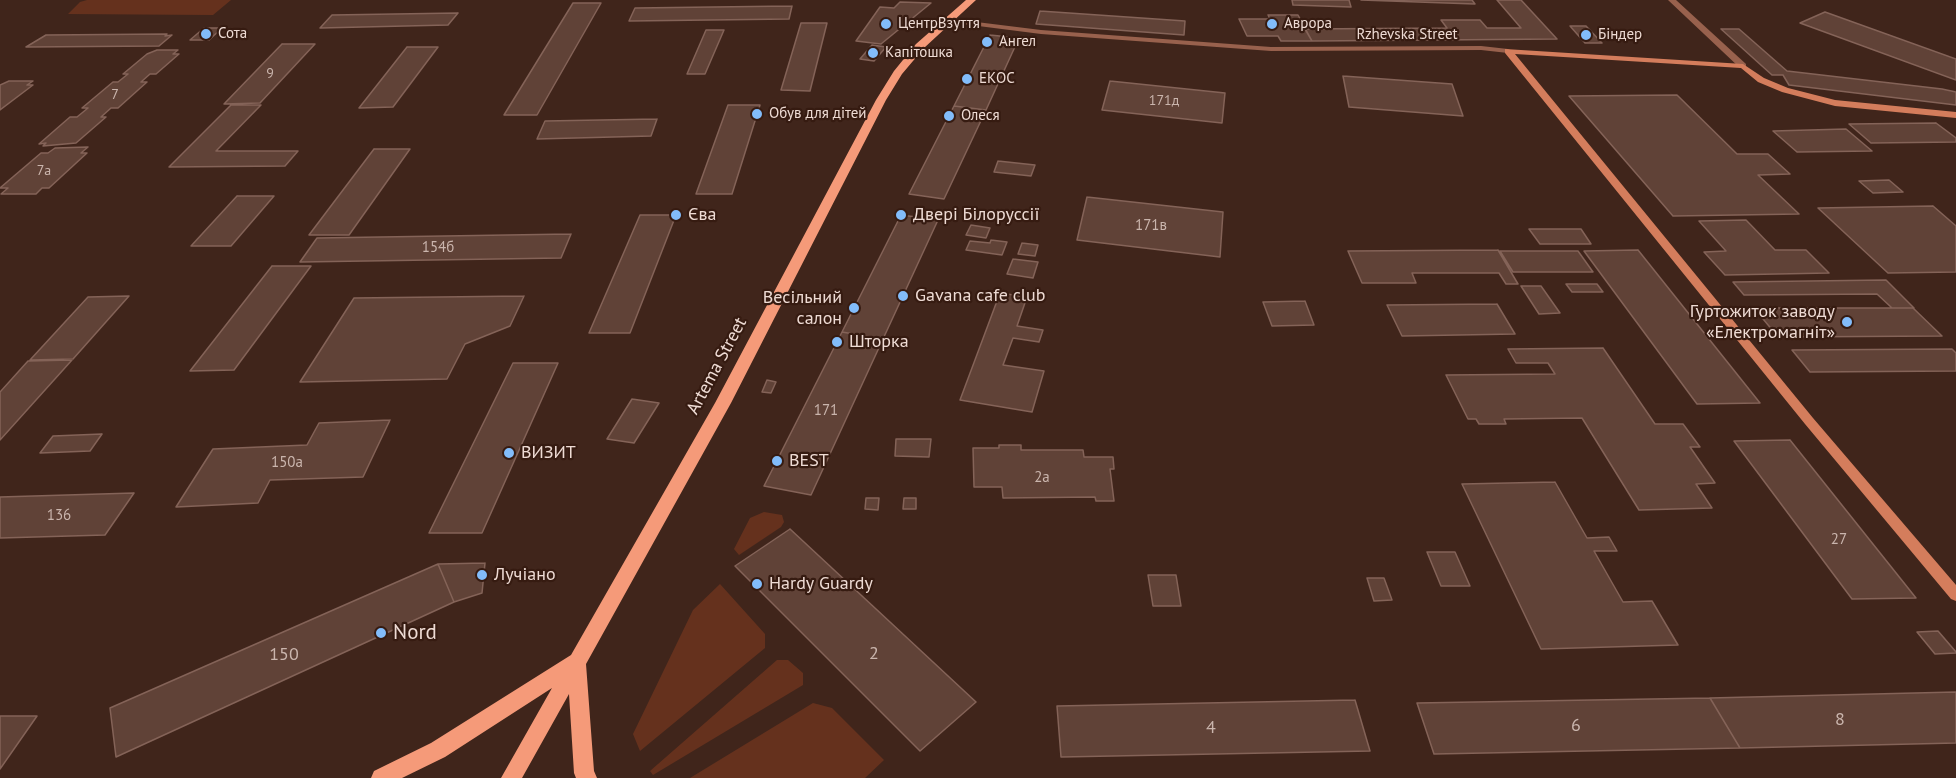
<!DOCTYPE html>
<meta charset="utf-8">
<style>
body{margin:0}
canvas{display:block;background:#40251b}
</style>
<canvas width="1956" height="778"></canvas>
<script>
const ctx = document.querySelector('canvas').getContext('2d');
ctx.lineJoin = 'round';
function fillPath(path, color) { ctx.fillStyle = color; ctx.fill(path, 'evenodd'); }
const toPath = rows => new Path2D(rows.map(r => 'M' + r).join(''));
function strokePath(path, color, width, dash) { ctx.strokeStyle = color; ctx.lineWidth = width; ctx.lineCap = dash ? 'butt' : 'round'; ctx.setLineDash(dash || []); ctx.stroke(path); }
function label(font, color, halo, rows, align = 'center') {
  ctx.font = font + ' "PT Sans",sans-serif'; ctx.lineWidth = 4.5; ctx.setLineDash([]); ctx.textBaseline = 'middle'; ctx.strokeStyle = halo; ctx.fillStyle = color; for (const [text, x, y, turn = 0] of rows) {
    ctx.save(); ctx.translate(x, y); ctx.rotate((+turn || 0) * Math.PI / 180); ctx.textAlign = isNaN(turn) ? turn : align; if (halo) ctx.strokeText(text, 0, 0); ctx.fillText(text, 0, 0); ctx.restore();
  }
}
fillPath(toPath([
 [87,0,231,0,213,15,68,14,80,2],
 [764,512,782,515,784,522,781,527,739,555,734,549,750,518],
 [720,584,765,634,765,648,640,751,633,734,693,610],
 [777,660,788,660,803,673,803,685,653,775,650,771],
 [813,703,832,708,884,760,865,778,690,778]
]), '#65311d');
const building = toPath([
 [1292,0,1349,0,1351,7,1293,5,1292,0],
 [1361,0,1472,0,1475,4,1361,0],
 [1497,0,1521,0,1557,39,1312,41,1305,29,1447,28,1441,20,1480,20,1487,28,1521,28,1497,0],
 [900,2,931,3,881,44,856,41,880,7,894,8,900,2],
 [573,3,601,3,537,115,504,115,573,3],
 [792,6,789,19,629,21,635,8,792,6],
 [1040,11,1185,21,1184,35,1036,24,1040,11],
 [1825,12,1956,59,1956,80,1800,23,1825,12],
 [458,13,448,25,320,28,332,15,458,13],
 [1268,15,1298,15,1312,41,1281,41,1278,36,1247,36,1239,19,1270,19,1268,15],
 [801,23,827,23,810,91,781,90,801,23],
 [1570,26,1586,26,1602,43,1585,43,1570,26],
 [204,28,222,28,209,40,190,40,204,28],
 [1721,29,1739,29,1787,71,1942,89,1956,92,1956,105,1789,85,1783,75,1772,75,1721,29],
 [706,30,724,30,705,74,687,74,706,30],
 [167,34,165,36,172,35,159,46,26,47,46,35,167,34],
 [990,35,1019,38,986,110,954,106,990,35],
 [282,44,315,44,260,103,224,104,282,44],
 [872,45,886,47,874,61,860,59,872,45],
 [407,47,438,47,393,107,359,108,407,47],
 [157,50,178,50,173,54,179,54,156,74,150,74,141,82,147,82,118,108,111,108,101,117,106,117,76,143,43,146,46,143,39,144,70,117,77,117,88,108,82,108,113,82,118,82,128,74,123,74,147,54,157,50],
 [1343,76,1452,84,1463,116,1349,107,1343,76],
 [9,81,33,81,27,85,33,85,0,110,0,85,9,81],
 [1110,81,1225,93,1222,123,1102,110,1110,81],
 [1677,95,1737,154,1768,154,1790,174,1758,175,1799,214,1673,216,1569,96,1677,95],
 [231,105,261,105,216,151,298,151,285,166,169,167,231,105],
 [728,105,760,105,732,194,696,194,728,105],
 [954,106,986,110,944,199,909,194,954,106],
 [657,119,651,136,537,139,545,121,657,119],
 [1936,123,1956,138,1956,142,1871,143,1849,124,1936,123],
 [1846,129,1872,151,1797,152,1773,131,1846,129],
 [88,147,81,153,87,153,49,188,42,188,36,194,1,194,8,188,0,188,41,153,48,153,55,148,88,147],
 [374,149,410,149,349,235,309,235,374,149],
 [998,161,1035,165,1031,176,994,172,998,161],
 [1889,180,1903,192,1873,193,1859,181,1889,180],
 [237,196,274,196,231,246,191,246,237,196],
 [1087,197,1223,212,1220,257,1077,240,1087,197],
 [1933,206,1956,226,1956,272,1888,273,1818,208,1933,206],
 [640,215,676,215,630,333,589,333,640,215],
 [901,215,938,220,883,339,842,332,901,215],
 [1746,220,1775,250,1806,250,1829,273,1725,275,1704,252,1726,251,1699,221,1746,220],
 [971,225,990,228,986,238,966,235,971,225],
 [1529,229,1581,229,1591,244,1540,244,1529,229],
 [571,234,561,258,300,262,317,238,571,234],
 [991,240,1007,242,1002,255,966,250,970,241,990,243,991,240],
 [1022,243,1038,245,1035,256,1018,254,1022,243],
 [1498,250,1518,284,1506,284,1499,273,1412,273,1416,283,1362,283,1348,251,1498,250],
 [1638,250,1760,403,1697,404,1584,251,1638,250],
 [1500,251,1578,251,1593,272,1513,272,1500,251],
 [1013,259,1038,262,1033,278,1007,274,1013,259],
 [272,266,311,266,234,370,190,371,272,266],
 [1886,280,1914,308,1892,308,1877,294,1744,295,1733,282,1886,280],
 [1566,284,1597,284,1603,292,1572,292,1566,284],
 [1521,286,1541,286,1560,313,1539,314,1521,286],
 [1000,293,1027,297,1017,326,1043,330,1039,342,1013,338,1003,365,1044,371,1032,412,960,400,1000,293],
 [129,296,73,359,30,360,88,297,129,296],
 [524,296,510,326,465,344,447,379,300,382,354,298,524,296],
 [1305,301,1314,325,1272,326,1263,302,1305,301],
 [1497,304,1515,334,1402,336,1387,305,1497,304],
 [1754,308,1913,308,1942,336,1778,337,1754,308],
 [842,332,883,339,811,495,764,486,842,332],
 [1603,348,1655,424,1683,424,1700,447,1690,447,1715,483,1696,484,1712,508,1639,510,1582,418,1504,419,1506,424,1479,424,1476,419,1468,419,1446,375,1555,374,1548,363,1516,363,1508,349,1603,348],
 [1952,349,1956,353,1956,371,1810,372,1792,350,1952,349],
 [72,360,0,440,0,392,28,361,72,360],
 [513,363,558,363,482,533,429,533,513,363],
 [767,380,776,382,771,393,762,392,767,380],
 [632,399,659,403,634,443,607,439,632,399],
 [390,420,363,477,270,480,258,503,176,507,213,449,307,445,319,423,390,420],
 [102,434,90,451,40,453,53,436,102,434],
 [896,439,931,439,929,457,895,456,896,439],
 [1790,440,1916,598,1852,599,1734,441,1790,440],
 [999,445,1021,445,1021,450,1083,450,1084,457,1113,457,1114,469,1110,469,1114,501,1096,501,1095,497,1003,498,1002,487,974,487,973,448,999,448,999,445],
 [1555,482,1587,538,1609,537,1617,551,1594,551,1623,602,1652,601,1678,645,1541,649,1462,484,1555,482],
 [134,493,105,535,0,538,0,497,134,493],
 [866,498,879,498,878,510,865,509,866,498],
 [904,498,916,498,916,509,903,509,904,498],
 [790,529,976,702,920,751,735,566,790,529],
 [1427,552,1455,552,1470,586,1441,586,1427,552],
 [485,563,482,593,454,602,438,564,485,563],
 [438,564,454,602,116,757,110,708,438,564],
 [1148,575,1176,575,1181,606,1153,606,1148,575],
 [1367,578,1384,578,1392,600,1374,601,1367,578],
 [1938,631,1956,652,1956,653,1935,654,1917,632,1938,631],
 [1956,692,1956,743,1740,748,1710,698,1956,692],
 [1710,698,1740,748,1434,754,1417,703,1710,698],
 [1355,700,1370,751,1061,757,1057,706,1355,700],
 [0,716,37,716,0,769,0,716]
]);
fillPath(building, '#604237');
strokePath(building, '#846358', 1.5);
fillPath(toPath([
 [1668,0,1676,0,1746,64,1746,68,1740,68,1668,0],
 [944,18,1041,30,1271,47,1481,46,1508,49,1512,51,1508,53,1481,50,1271,51,1041,34,947,22,944,22,944,18]
]), '#98614d');
fillPath(toPath([
 [1505,49,1743,64,1764,78,1788,88,1835,100,1956,112,1956,118,1835,106,1782,92,1758,82,1741,68,1515,54,1813,418,1956,585,1956,601,1951,599,1805,424,1505,53,1505,49]
]), '#d47d5c');
fillPath(toPath([
 [966,0,976,0,924,48,902,74,886,100,731,403,586,664,594,771,597,778,576,778,574,773,569,694,522,778,501,778,552,688,445,757,402,778,371,778,374,771,431,743,571,655,715,403,876,100,894,71,916,44,966,0]
]), '#f59a79');
for (const [x, y, r, color] of [
 [886,24,6,"#82bcfa"],
 [1272,24,6,"#82bcfa"],
 [206,34,6,"#82bcfa"],
 [1586,35,6,"#82bcfa"],
 [987,42,6,"#82bcfa"],
 [873,53,6,"#82bcfa"],
 [967,79,6,"#82bcfa"],
 [757,114,6,"#82bcfa"],
 [949,116,6,"#82bcfa"],
 [676,215,6,"#82bcfa"],
 [901,215,6,"#82bcfa"],
 [903,296,6,"#82bcfa"],
 [854,308,6,"#82bcfa"],
 [1847,322,6,"#82bcfa"],
 [837,342,6,"#82bcfa"],
 [509,453,6,"#82bcfa"],
 [777,461,6,"#82bcfa"],
 [482,575,6,"#82bcfa"],
 [757,584,6,"#82bcfa"],
 [381,633,6,"#82bcfa"]
]) { const dot = new Path2D(); dot.arc(x, y, r, 0, 2 * Math.PI); ctx.fillStyle = color; ctx.fill(dot); strokePath(dot, '#361b11', 2); }
label('14px', '#cab5ad', null, [
 ["9",270,74],
 ["7",115,95],
 ["171д",1164,101],
 ["7а",44,171]
]);
label('15px', '#eedbd4', '#361b11', [
 ["ЦентрВзуття",898,24],
 ["Аврора",1284,24],
 ["Сота",218,34],
 ["Біндер",1598,35],
 ["Ангел",999,42],
 ["Капітошка",885,53],
 ["ЕКОС",979,79],
 ["Обув для дітей",769,114],
 ["Олеся",961,116]
], 'left');
label('15px', '#eedbd4', '#361b11', [
 ["Rzhevska Street",1407,35]
]);
label('15px', '#cab5ad', null, [
 ["171в",1151,226],
 ["154б",438,248],
 ["171",826,411],
 ["150а",287,463],
 ["2а",1042,478],
 ["136",59,516],
 ["27",1839,540]
]);
label('18px', '#eedbd4', '#361b11', [
 ["Єва",688,215],
 ["Двері Білоруссії",913,215],
 ["Gavana cafe club",915,296],
 ["Весільний",842,298,"right"],
 ["салон",842,319,"right"],
 ["Гуртожиток заводу",1835,312,"right"],
 ["«Електромагніт»",1835,333,"right"],
 ["Шторка",849,342],
 ["ВИЗИТ",521,453],
 ["BEST",789,461],
 ["Лучіано",494,575],
 ["Hardy Guardy",769,584]
], 'left');
label('18px', '#eedbd4', '#361b11', [
 ["Artema Street",717,366,-62]
]);
label('18px', '#cab5ad', null, [
 ["2",874,654],
 ["150",284,655],
 ["8",1840,720],
 ["6",1576,726],
 ["4",1211,728]
]);
label('21px', '#eedbd4', '#361b11', [
 ["Nord",393,633]
], 'left');
</script>
